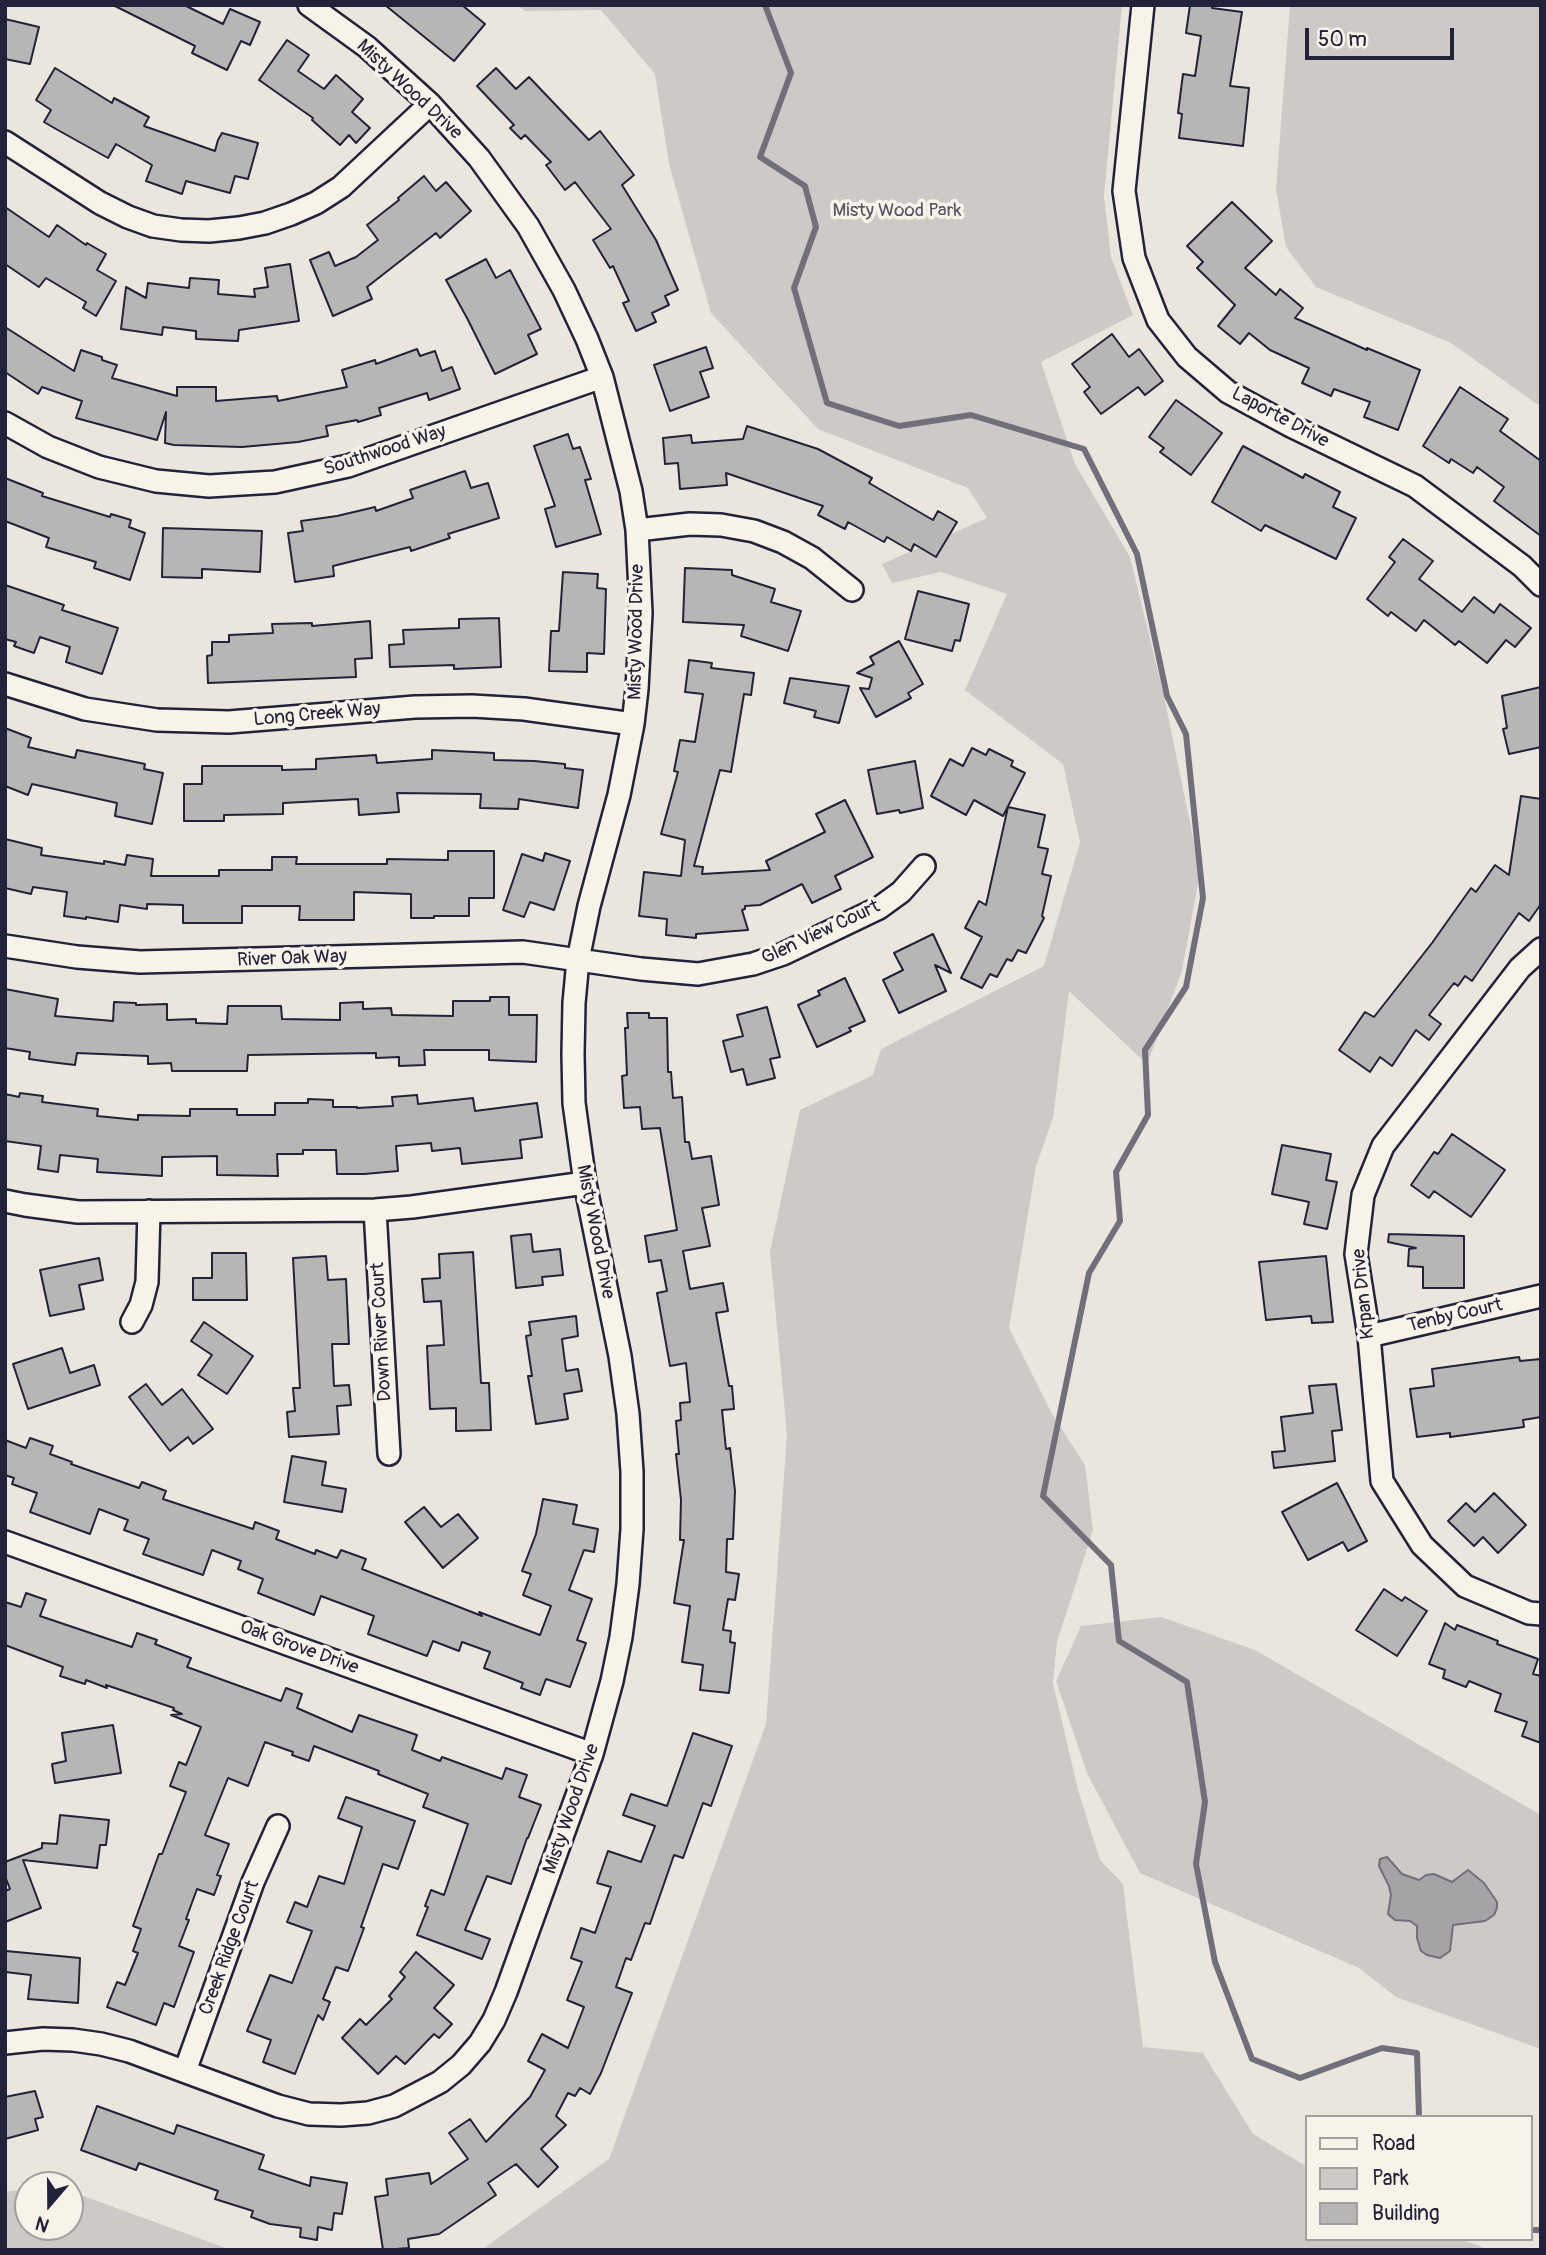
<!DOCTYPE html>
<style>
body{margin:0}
#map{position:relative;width:1546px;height:2255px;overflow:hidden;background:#eae6de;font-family:Pangolin,sans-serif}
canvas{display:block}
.frame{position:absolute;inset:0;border:7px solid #22223b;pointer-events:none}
.legend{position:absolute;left:1305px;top:2115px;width:228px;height:126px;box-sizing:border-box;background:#f7f3e8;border:2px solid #a29fa3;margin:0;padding:9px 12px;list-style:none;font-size:21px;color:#22223b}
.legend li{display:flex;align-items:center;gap:14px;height:35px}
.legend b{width:35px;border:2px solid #a29fa3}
.north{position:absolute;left:14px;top:2171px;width:70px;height:70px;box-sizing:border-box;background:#f7f3e8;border:2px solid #a29fa3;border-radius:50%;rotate:200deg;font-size:19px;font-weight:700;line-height:28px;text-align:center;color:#22223b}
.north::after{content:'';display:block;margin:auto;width:24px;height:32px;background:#22223b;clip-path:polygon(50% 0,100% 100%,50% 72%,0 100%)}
.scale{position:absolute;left:1305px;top:28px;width:149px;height:32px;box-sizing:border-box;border:4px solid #22223b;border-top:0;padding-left:9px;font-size:21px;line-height:24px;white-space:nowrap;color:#22223b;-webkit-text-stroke:5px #f7f3e8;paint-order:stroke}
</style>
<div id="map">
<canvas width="1546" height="2255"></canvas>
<div class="frame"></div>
<ul class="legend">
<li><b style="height:9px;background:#f7f3e8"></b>Road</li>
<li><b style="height:19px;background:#cdc9c6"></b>Park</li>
<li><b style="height:19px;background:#b8b6b5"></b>Building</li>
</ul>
<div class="north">N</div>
<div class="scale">50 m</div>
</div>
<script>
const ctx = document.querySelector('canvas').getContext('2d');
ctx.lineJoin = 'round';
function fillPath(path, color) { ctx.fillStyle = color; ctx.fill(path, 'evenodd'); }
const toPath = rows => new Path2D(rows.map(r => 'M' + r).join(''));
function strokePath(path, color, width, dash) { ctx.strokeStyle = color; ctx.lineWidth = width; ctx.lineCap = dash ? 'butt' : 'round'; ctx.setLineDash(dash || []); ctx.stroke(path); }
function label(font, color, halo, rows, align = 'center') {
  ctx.font = font + ' Pangolin,sans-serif'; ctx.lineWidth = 7; ctx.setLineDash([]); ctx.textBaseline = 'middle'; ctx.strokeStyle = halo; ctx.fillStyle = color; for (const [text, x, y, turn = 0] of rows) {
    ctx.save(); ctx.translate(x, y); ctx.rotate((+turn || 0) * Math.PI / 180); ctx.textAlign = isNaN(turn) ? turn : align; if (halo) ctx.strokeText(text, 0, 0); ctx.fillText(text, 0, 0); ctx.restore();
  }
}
fillPath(toPath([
 [517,5,1122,5,1104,196,1111,257,1133,315,1041,362,1075,464,1130,557,1164,696,1200,872,1182,971,1147,1064,1069,991,1053,1118,1036,1166,1009,1328,1052,1414,1085,1465,1093,1530,1057,1642,1053,1683,1078,1790,1100,1860,1123,1884,1143,2047,1203,2053,1253,2134,1306,2166,1306,2239,1460,2239,1490,2250,481,2250,609,2159,766,1724,787,1435,770,1252,800,1110,873,1075,881,1049,1044,966,1080,842,1063,764,965,690,1007,594,941,572,892,583,882,564,987,518,968,488,818,429,711,313,669,164,655,74,601,10,525,11],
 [1290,5,1541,5,1541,407,1451,343,1316,287,1286,247,1276,189],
 [1161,1617,1255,1650,1541,1815,1541,2049,1396,1997,1359,1968,1140,1873,1087,1773,1056,1681,1081,1626],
 [28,2189,28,2227,70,2227,70,2191,231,2250,5,2250,5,2192]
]), '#cdc9c6');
const water = toPath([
 [1387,1857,1402,1874,1419,1880,1426,1875,1434,1874,1452,1882,1468,1870,1484,1883,1497,1902,1497,1908,1494,1915,1485,1921,1453,1925,1450,1951,1440,1958,1427,1955,1421,1951,1417,1938,1417,1926,1410,1921,1395,1920,1388,1914,1391,1895,1389,1886,1379,1866,1380,1859,1387,1857]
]);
fillPath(water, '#a6a3a6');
strokePath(water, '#716f7b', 2);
strokePath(toPath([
 [765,5,791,73,760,157,805,186,816,227,794,288,827,403,899,426,971,415,1084,449,1137,554,1167,696,1186,734,1203,898,1186,987,1145,1050,1148,1115,1116,1172,1120,1221,1089,1273,1043,1496,1111,1565,1119,1641,1187,1682,1205,1802,1196,1864,1215,1962,1252,2059,1300,2078,1382,2048,1417,2053,1419,2117],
 [1530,2230,1541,2230]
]), '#716f7b', 6);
const building = toPath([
 [113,5,184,5,223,24,230,9,260,22,250,45,241,41,227,70,192,53,195,46,113,5],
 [385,5,462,5,485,24,454,61,385,5],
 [1190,5,1212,5,1212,8,1242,12,1230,86,1249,88,1243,146,1179,138,1182,114,1178,113,1183,74,1195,76,1201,36,1186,33,1190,5],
 [5,19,39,27,30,64,5,59,5,19],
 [287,40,309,55,298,71,324,89,336,75,363,99,352,112,370,128,356,143,349,135,340,145,312,120,313,118,259,80,287,40],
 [55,68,112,103,114,98,149,117,144,126,215,151,218,140,222,133,258,143,248,179,235,176,230,193,186,181,182,194,146,181,152,165,116,144,108,158,56,129,44,122,51,110,36,100,55,68],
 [496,68,516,89,529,77,589,140,600,131,634,175,622,185,656,240,678,290,665,296,669,305,652,313,656,322,636,331,623,303,629,301,613,266,610,268,593,240,611,229,575,182,565,190,546,165,551,162,525,135,521,139,510,128,514,125,477,86,496,68],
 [424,176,436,191,446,182,471,211,440,238,436,233,367,287,372,299,333,316,310,260,329,252,335,266,356,257,378,240,367,225,399,200,398,198,424,176],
 [1232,202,1272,241,1245,268,1276,295,1280,289,1303,308,1295,318,1367,350,1367,348,1420,370,1398,430,1364,417,1370,402,1334,389,1331,396,1302,383,1309,368,1270,350,1249,333,1240,344,1218,326,1235,305,1197,268,1203,262,1187,246,1232,202],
 [5,207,49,237,57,225,86,245,87,243,106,254,97,270,116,281,96,316,83,308,86,302,46,278,39,287,5,264,5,207],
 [486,259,496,278,510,270,541,329,528,335,537,354,495,374,467,318,446,280,486,259],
 [290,264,299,321,239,330,238,341,196,339,196,331,163,327,162,335,121,329,126,287,146,298,148,283,189,288,190,278,219,280,218,294,255,297,254,289,268,287,265,268,290,264],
 [5,327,74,371,81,350,102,357,102,360,117,365,112,378,177,396,177,387,216,387,216,401,277,396,278,401,347,387,342,370,375,360,376,364,417,349,420,356,435,351,442,371,452,367,460,389,429,400,427,393,379,408,381,415,358,422,357,420,326,426,328,436,298,442,242,447,174,445,165,443,166,412,157,440,76,418,82,401,42,387,38,394,5,372,5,327],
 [1112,334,1129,357,1139,349,1163,381,1145,395,1138,387,1101,414,1084,392,1090,387,1072,364,1112,334],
 [706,347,713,368,700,372,709,397,670,411,654,365,706,347],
 [1460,387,1508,419,1500,431,1541,461,1541,536,1494,501,1504,487,1477,467,1473,473,1451,459,1449,463,1423,446,1460,387],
 [1176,400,1222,433,1191,475,1160,452,1164,448,1149,437,1176,400],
 [747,426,818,449,872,478,869,483,933,520,938,511,957,522,936,557,914,544,911,551,887,537,884,542,848,522,845,529,818,515,823,506,726,473,727,485,680,489,678,463,665,464,663,438,691,435,692,443,743,439,747,426],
 [568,434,573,449,580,447,591,479,585,480,601,534,556,547,545,509,555,506,534,446,568,434],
 [1243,446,1303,478,1305,474,1340,492,1333,507,1356,518,1336,559,1265,525,1261,531,1212,502,1243,446],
 [465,471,471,488,488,483,499,518,448,534,450,538,411,551,410,547,333,566,334,576,295,582,288,533,303,531,301,521,337,516,375,507,376,511,413,498,410,490,465,471],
 [5,478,43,493,42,496,110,517,111,514,131,520,129,527,145,533,130,580,94,568,96,562,46,547,49,538,5,521,5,478],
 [163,528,262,531,260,572,202,569,202,578,162,577,163,528],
 [1403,539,1433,561,1419,579,1462,612,1474,597,1494,613,1500,604,1531,628,1515,647,1506,640,1487,663,1459,641,1455,645,1424,620,1416,631,1391,612,1388,616,1367,599,1395,562,1389,557,1403,539],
 [685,568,732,570,732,575,775,589,771,602,801,611,788,651,741,636,744,625,683,622,685,568],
 [563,572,598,574,597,588,606,589,604,654,587,653,587,672,549,671,551,631,559,631,563,572],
 [5,585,64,605,62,610,118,628,102,674,66,662,70,647,40,637,34,653,14,646,16,642,5,639,5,585],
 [918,591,969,604,960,641,955,640,952,651,905,639,918,591],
 [499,618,501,667,454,669,454,665,390,667,389,645,404,644,403,630,459,628,459,619,499,618],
 [370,621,372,658,355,659,356,677,208,683,207,656,212,655,212,642,229,642,229,635,273,633,272,624,312,623,312,626,370,621],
 [899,641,923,684,908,693,911,698,876,717,860,688,869,689,872,678,857,673,874,664,870,657,899,641],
 [689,660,712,663,711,668,754,673,751,695,744,694,731,772,720,770,694,866,703,867,702,874,770,870,766,861,825,832,816,814,845,800,873,857,835,876,841,889,812,903,802,884,760,905,745,906,745,909,742,910,748,930,696,934,696,938,666,935,667,919,639,916,644,872,681,876,685,840,661,834,678,772,674,771,680,740,695,742,703,694,685,692,689,660],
 [790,678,849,686,839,723,814,717,816,711,784,703,790,678],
 [1541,687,1541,747,1509,754,1503,729,1507,728,1502,696,1541,687],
 [5,728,31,738,28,747,75,758,77,750,145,764,144,769,163,773,152,824,115,816,117,803,32,784,28,795,5,786,5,728],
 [972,748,986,755,989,749,1013,761,1011,766,1025,773,1003,816,974,800,966,815,931,796,950,759,963,766,972,748],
 [432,750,494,753,494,760,534,761,565,764,565,768,583,770,578,808,519,799,518,809,480,808,481,794,397,793,399,812,359,815,358,799,283,803,283,814,224,815,224,821,184,821,184,784,202,784,202,766,282,766,282,770,316,769,316,759,376,755,377,763,432,759,432,750],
 [915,761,923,808,900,813,899,810,877,814,868,770,915,761],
 [1521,796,1541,799,1541,904,1529,921,1519,913,1472,981,1465,976,1458,986,1454,983,1429,1015,1441,1024,1429,1040,1416,1030,1392,1066,1380,1057,1370,1072,1339,1050,1365,1012,1374,1017,1432,943,1471,888,1476,892,1495,865,1509,875,1521,796],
 [1008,807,1045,815,1038,847,1048,849,1042,874,1051,876,1042,916,1044,918,1026,953,1018,950,1012,961,1007,959,997,977,990,974,982,988,961,978,982,937,965,928,979,901,986,905,1008,807],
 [5,839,42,848,41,855,104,864,104,861,125,865,127,855,153,859,151,876,219,876,219,870,272,870,272,857,297,857,296,864,387,864,387,859,448,860,448,851,494,851,494,898,469,898,469,916,434,916,434,918,411,918,411,894,354,892,354,920,299,920,300,906,242,906,242,923,183,923,183,905,147,904,147,909,120,905,118,922,86,917,86,919,64,916,67,892,33,887,31,894,5,888,5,839],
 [545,853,570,861,554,910,530,902,524,917,503,910,522,854,543,861,545,853],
 [933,934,951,973,935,965,946,991,899,1013,883,980,903,970,894,953,933,934],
 [845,978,865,1021,849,1028,851,1031,817,1047,798,1005,820,995,818,991,845,978],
 [5,989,58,999,55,1016,113,1021,114,1002,136,1003,136,1005,167,1004,167,1020,196,1019,196,1023,227,1024,228,1006,281,1006,282,1019,340,1020,340,1003,363,1002,363,1009,391,1008,392,1015,453,1016,453,1001,490,1001,490,997,509,997,509,1015,537,1015,536,1062,489,1060,489,1050,424,1050,425,1065,399,1066,399,1057,376,1058,376,1053,248,1055,247,1071,172,1071,171,1063,148,1064,148,1056,77,1053,75,1065,50,1062,29,1059,30,1052,5,1048,5,989],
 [767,1007,780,1057,770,1059,775,1078,747,1085,743,1069,731,1072,723,1041,743,1036,737,1015,767,1007],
 [627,1013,649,1013,649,1018,667,1018,668,1072,671,1072,673,1098,682,1097,685,1142,689,1142,692,1159,711,1156,719,1205,702,1208,710,1246,683,1251,690,1289,723,1283,728,1311,716,1313,729,1386,732,1386,734,1409,722,1410,726,1449,730,1448,735,1491,733,1539,727,1539,726,1572,739,1574,735,1600,728,1599,723,1630,731,1631,730,1642,735,1643,729,1693,700,1690,703,1665,682,1662,690,1606,674,1603,684,1540,680,1540,681,1500,676,1454,679,1454,676,1421,681,1420,680,1403,690,1402,686,1363,670,1366,657,1293,667,1291,661,1260,649,1262,645,1236,677,1230,660,1128,642,1129,640,1107,624,1108,622,1076,627,1075,625,1028,628,1028,627,1013],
 [20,1093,43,1096,42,1102,98,1109,97,1116,138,1120,138,1115,190,1116,190,1109,237,1109,237,1115,275,1115,275,1103,308,1103,308,1099,333,1100,333,1107,357,1107,357,1108,393,1106,392,1097,417,1095,418,1104,473,1098,475,1111,537,1103,542,1137,520,1140,522,1158,462,1164,460,1148,432,1151,431,1143,396,1146,398,1171,364,1174,337,1174,336,1150,303,1150,303,1154,277,1154,278,1176,217,1175,217,1156,162,1157,162,1176,97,1172,98,1159,60,1155,58,1172,38,1169,41,1146,5,1141,5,1094,19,1097,20,1093],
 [1452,1134,1505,1170,1471,1217,1434,1191,1429,1198,1411,1185,1434,1152,1438,1154,1452,1134],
 [1282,1145,1331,1154,1326,1180,1337,1182,1327,1229,1304,1224,1309,1202,1272,1194,1282,1145],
 [531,1234,533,1252,560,1249,563,1275,542,1277,543,1285,516,1288,511,1236,531,1234],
 [1389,1234,1464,1236,1464,1288,1423,1288,1423,1267,1408,1266,1409,1249,1416,1248,1388,1242,1389,1234],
 [473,1252,481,1383,489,1383,491,1430,456,1431,456,1408,430,1409,427,1346,444,1345,441,1301,424,1302,422,1279,440,1278,439,1254,473,1252],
 [212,1253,246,1253,247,1300,193,1300,193,1278,212,1278,212,1253],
 [326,1256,328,1280,346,1279,349,1344,332,1344,334,1386,349,1385,351,1405,337,1406,339,1434,289,1437,287,1412,295,1411,293,1388,300,1388,293,1258,326,1256],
 [1326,1256,1333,1322,1312,1323,1311,1316,1266,1320,1259,1262,1326,1256],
 [99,1258,103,1280,79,1285,84,1309,50,1316,40,1270,99,1258],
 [576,1316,578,1336,562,1339,566,1371,578,1369,582,1391,564,1394,568,1419,536,1424,528,1376,532,1376,526,1336,531,1335,529,1322,576,1316],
 [204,1322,253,1356,227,1394,198,1375,212,1355,191,1341,204,1322],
 [62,1348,70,1373,94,1365,100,1385,28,1409,13,1364,62,1348],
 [1519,1357,1520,1361,1541,1359,1541,1417,1523,1420,1524,1427,1450,1437,1450,1433,1417,1437,1410,1389,1434,1386,1432,1369,1519,1357],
 [146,1384,162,1405,182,1389,213,1429,193,1444,188,1437,170,1451,129,1397,146,1384],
 [1336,1384,1342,1430,1332,1431,1335,1461,1274,1468,1272,1452,1285,1451,1281,1417,1313,1413,1309,1386,1336,1384],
 [30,1438,53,1446,50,1454,72,1462,71,1464,139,1488,142,1482,166,1491,163,1499,253,1529,255,1522,279,1531,276,1539,315,1554,316,1550,337,1558,341,1550,366,1559,362,1569,482,1616,479,1612,540,1635,551,1606,523,1595,531,1574,522,1571,536,1534,543,1499,577,1505,573,1524,598,1529,594,1552,584,1550,569,1590,592,1599,577,1640,586,1643,570,1687,546,1679,540,1695,521,1688,523,1683,484,1668,490,1652,462,1642,459,1651,433,1641,427,1656,368,1634,374,1616,321,1596,314,1615,294,1607,258,1593,263,1579,238,1569,241,1561,212,1550,203,1575,143,1554,149,1539,124,1530,128,1520,99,1509,90,1534,30,1512,37,1493,12,1484,14,1478,5,1475,5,1440,26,1448,30,1438],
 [292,1456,326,1462,322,1485,346,1489,342,1512,284,1502,292,1456],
 [1337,1483,1367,1541,1348,1551,1343,1542,1308,1560,1282,1512,1337,1483],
 [1494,1493,1526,1525,1498,1553,1483,1537,1474,1546,1448,1521,1466,1503,1475,1512,1494,1493],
 [424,1507,441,1527,458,1514,478,1538,443,1568,405,1522,424,1507],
 [1384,1589,1402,1601,1405,1597,1427,1611,1397,1656,1356,1630,1384,1589],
 [26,1593,46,1600,40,1616,132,1647,137,1633,157,1640,155,1644,191,1658,187,1667,281,1701,286,1688,302,1694,297,1708,352,1732,359,1715,417,1735,412,1750,440,1761,442,1757,502,1779,506,1768,527,1775,519,1797,541,1805,528,1838,527,1838,511,1884,487,1876,465,1930,490,1939,482,1959,417,1935,428,1907,425,1906,431,1890,444,1895,468,1824,423,1807,428,1794,378,1774,379,1771,314,1746,309,1761,292,1755,293,1752,265,1742,248,1786,228,1778,205,1835,229,1844,217,1875,221,1876,214,1895,197,1889,186,1919,189,1920,179,1946,194,1952,174,2007,164,2003,156,2025,107,2007,117,1982,125,1985,138,1953,133,1951,141,1929,133,1926,159,1854,162,1854,186,1792,170,1786,179,1762,186,1765,201,1727,171,1715,182,1714,173,1710,174,1708,106,1685,107,1688,86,1680,85,1684,60,1676,63,1667,5,1645,5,1602,21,1607,26,1593],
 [1445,1623,1455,1630,1457,1625,1498,1641,1497,1644,1538,1659,1533,1674,1541,1676,1541,1743,1522,1736,1527,1722,1495,1711,1501,1694,1469,1681,1466,1687,1443,1678,1445,1670,1429,1664,1445,1623],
 [113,1725,121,1773,55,1783,52,1764,66,1761,62,1733,113,1725],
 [693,1733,732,1746,711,1806,703,1803,683,1858,674,1855,650,1924,645,1923,631,1960,626,1958,616,1987,632,1993,601,2073,590,2094,580,2088,575,2096,568,2093,556,2116,566,2125,541,2149,558,2167,538,2187,516,2164,488,2183,496,2195,439,2234,408,2239,409,2248,383,2250,375,2197,388,2195,386,2179,429,2173,431,2184,468,2159,449,2133,470,2119,486,2142,530,2097,545,2070,528,2061,542,2034,568,2048,584,2007,567,2000,582,1962,571,1958,581,1928,595,1933,611,1887,597,1883,608,1851,641,1862,655,1826,623,1815,631,1794,667,1806,693,1733],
 [346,1797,415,1821,398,1869,383,1864,361,1927,364,1928,348,1971,336,1967,323,1999,330,2002,323,2020,318,2015,295,2074,263,2062,271,2040,247,2031,270,1975,292,1983,312,1931,287,1922,295,1902,307,1907,319,1876,344,1884,362,1827,338,1818,346,1797],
 [60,1815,109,1820,106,1845,100,1845,97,1868,23,1860,41,1908,5,1922,5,1891,10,1889,5,1876,5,1862,42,1848,42,1843,57,1844,60,1815],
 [6,1951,80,1958,78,2003,28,1999,31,1975,5,1972,6,1951],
 [416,1952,454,1985,434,2008,452,2024,439,2038,434,2034,405,2064,396,2056,378,2074,342,2038,360,2019,366,2025,392,1999,389,1996,405,1977,400,1972,416,1952],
 [35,2091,43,2117,35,2119,38,2130,5,2139,5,2097,35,2091],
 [97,2106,174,2134,177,2125,264,2155,259,2169,310,2186,311,2177,347,2183,342,2214,334,2213,332,2230,318,2227,317,2240,300,2237,301,2228,270,2224,251,2217,253,2211,215,2199,218,2191,139,2163,136,2170,81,2150,97,2106]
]);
fillPath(building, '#b8b6b5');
strokePath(building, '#22223b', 2);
const minor = toPath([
 [1143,5,1124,191,1134,258,1158,320,1187,357,1228,392,1291,426,1415,486,1522,566,1541,585],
 [5,142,100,203,128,217,153,226,181,230,209,231,239,228,265,223,291,214,316,203,341,187,430,104],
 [5,423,48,447,99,467,156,481,209,486,275,482,348,466,602,377],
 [637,530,690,524,721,525,754,531,783,542,812,558,852,590],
 [5,684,85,709,157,720,229,722,415,707,472,706,524,709,633,724],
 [5,946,77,957,140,962,523,952,641,969,698,974,753,964,783,954,879,908,901,892,924,866],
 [1541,949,1520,968,1383,1146,1363,1195,1356,1254,1369,1336,1382,1481,1422,1545,1465,1586,1529,1613,1541,1614],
 [5,1201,25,1205,78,1212,375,1210,412,1207,585,1183],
 [375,1210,389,1454],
 [132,1322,141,1305,147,1282,149,1211],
 [1369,1336,1541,1296],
 [5,1542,592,1754],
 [5,2043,43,2039,73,2040,101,2044,129,2051,278,2106,309,2114,341,2115,368,2113,394,2106,440,2082,461,2065,480,2043,494,2020,506,1992,592,1754,612,1681,621,1637,628,1584,632,1529,632,1472,628,1414,620,1356,585,1183,574,1103,573,1054,574,1003,578,960,589,906,619,795,633,724,637,689,641,613,639,571,637,530,631,491,602,377,587,339,564,290,528,226,479,158,430,104,367,47,309,5],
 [185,2071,253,1882,278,1826]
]);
strokePath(minor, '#22223b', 26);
strokePath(minor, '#f7f3e8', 21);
label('19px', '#22223b', '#f7f3e8', [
 ["Misty Wood Drive",409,90,43],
 ["Laporte Drive",1280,418,28],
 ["Southwood Way",385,451,-18],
 ["Misty Wood Drive",637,632,-89],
 ["Long Creek Way",317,715,-5],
 ["Glen View Court",821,933,-25],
 ["River Oak Way",292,959,-2],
 ["Misty Wood Drive",595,1232,79],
 ["Krpan Drive",1364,1294,-96],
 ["Tenby Court",1455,1316,-13],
 ["Down River Court",382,1332,-93],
 ["Oak Grove Drive",299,1648,20],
 ["Misty Wood Drive",572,1809,-71],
 ["Creek Ridge Court",230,1948,-70]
]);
label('19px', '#555465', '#f7f3e8', [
 ["Misty Wood Park",897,211]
]);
</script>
